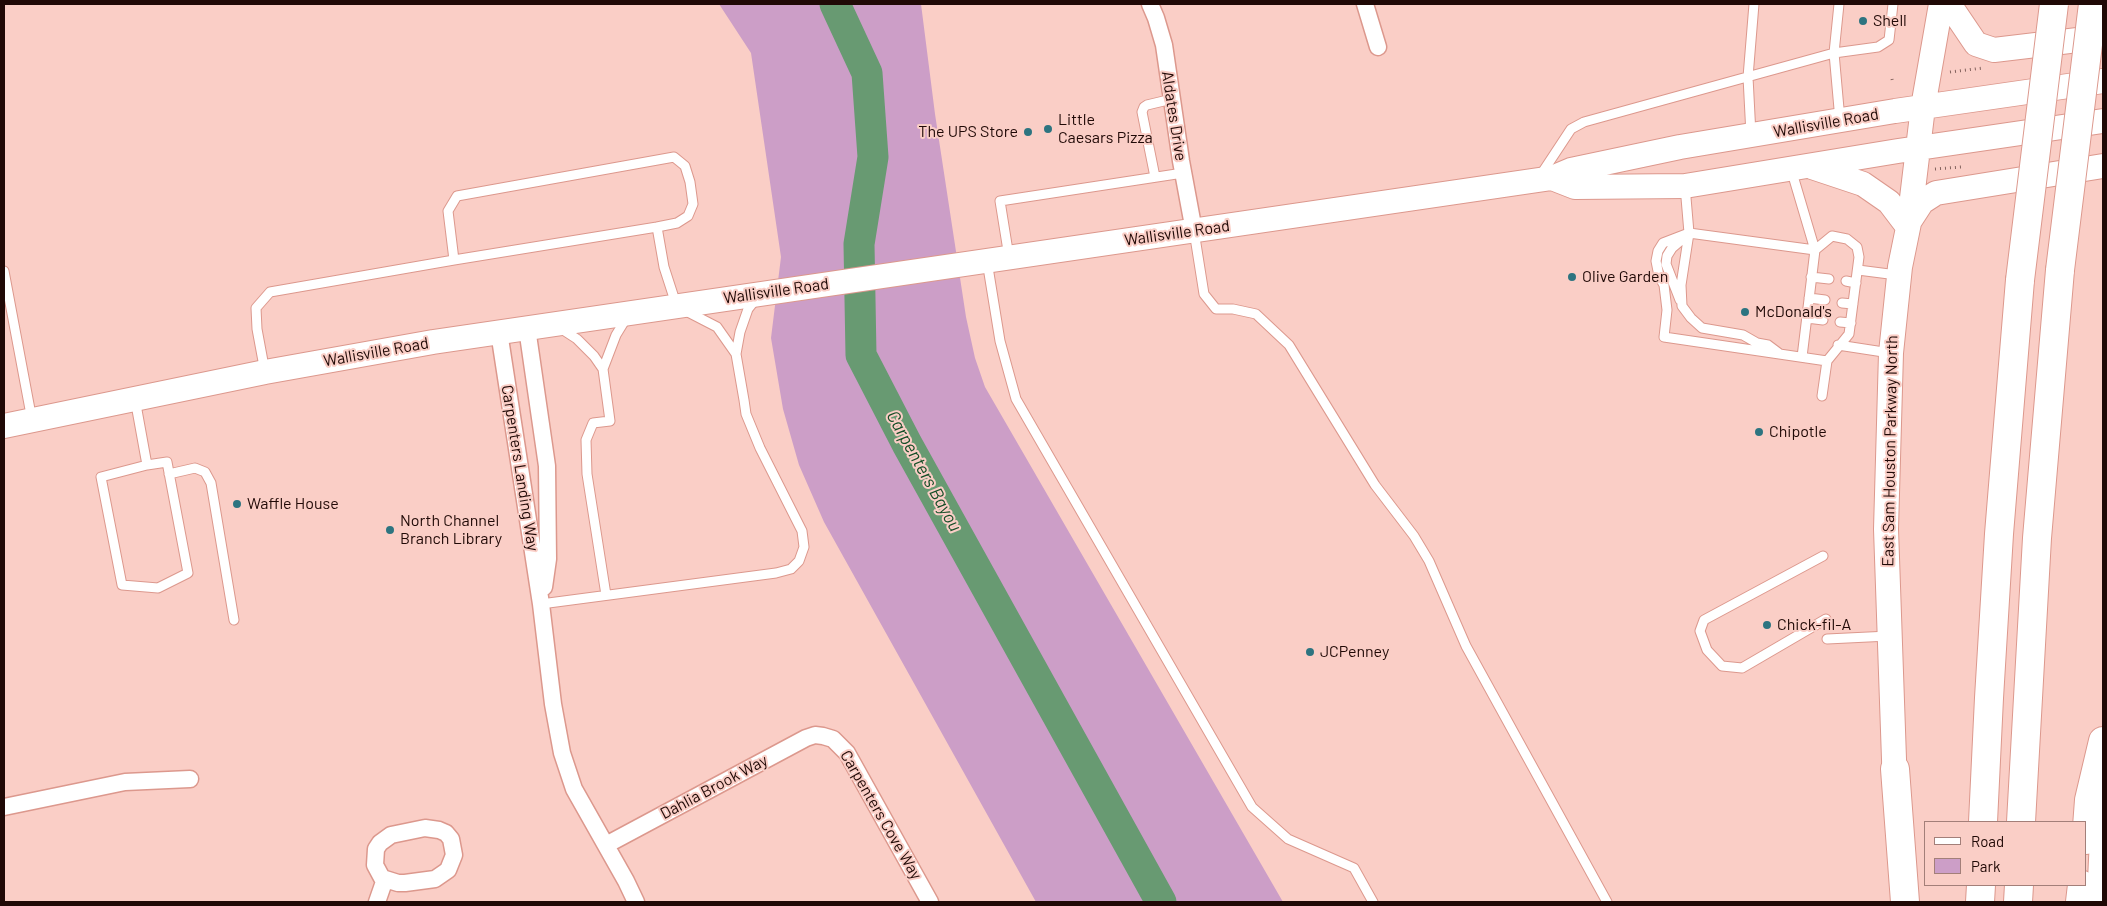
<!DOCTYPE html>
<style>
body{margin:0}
#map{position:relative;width:2107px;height:906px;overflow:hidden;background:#facec6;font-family:Barlow,sans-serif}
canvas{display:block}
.frame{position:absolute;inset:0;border:5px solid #200906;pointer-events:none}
.legend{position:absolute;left:1924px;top:821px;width:162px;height:65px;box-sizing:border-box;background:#facec6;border:1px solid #a37f79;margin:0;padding:6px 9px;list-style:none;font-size:15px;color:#200906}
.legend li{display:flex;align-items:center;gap:10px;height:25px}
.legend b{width:25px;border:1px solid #a37f79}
</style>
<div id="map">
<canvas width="2107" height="906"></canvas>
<div class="frame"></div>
<ul class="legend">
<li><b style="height:6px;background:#fff"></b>Road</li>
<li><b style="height:14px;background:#cc9ec7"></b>Park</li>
</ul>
</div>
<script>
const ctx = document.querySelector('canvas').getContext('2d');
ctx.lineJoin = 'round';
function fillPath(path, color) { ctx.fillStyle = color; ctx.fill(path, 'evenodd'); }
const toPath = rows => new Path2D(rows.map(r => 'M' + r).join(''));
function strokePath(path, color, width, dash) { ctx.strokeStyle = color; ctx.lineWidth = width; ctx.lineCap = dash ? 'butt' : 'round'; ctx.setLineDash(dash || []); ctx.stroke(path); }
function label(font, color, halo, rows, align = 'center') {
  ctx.font = font + ' Barlow,sans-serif'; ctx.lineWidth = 4; ctx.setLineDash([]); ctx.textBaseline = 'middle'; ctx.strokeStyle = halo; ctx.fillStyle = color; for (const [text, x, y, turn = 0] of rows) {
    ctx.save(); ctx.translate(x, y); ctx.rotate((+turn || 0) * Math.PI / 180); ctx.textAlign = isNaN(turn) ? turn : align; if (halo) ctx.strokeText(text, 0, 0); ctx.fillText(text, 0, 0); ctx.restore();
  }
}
fillPath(toPath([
 [719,4,921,4,935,114,966,317,975,358,985,387,1283,902,1036,902,824,522,799,465,783,409,771,338,781,257,751,53]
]), '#cc9ec7');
strokePath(toPath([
 [835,4,867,73,873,157,859,244,861,355,907,444,1161,902]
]), '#689a72', 31);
const service = toPath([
 [1839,4,1834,53,1840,120],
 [1751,135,1748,77,1754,4],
 [1791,169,1815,250,1802,357],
 [1540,176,1571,129,1584,122,1834,53,1878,47,1889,40,1893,4],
 [1155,177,1142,112,1144,107,1147,105,1172,99],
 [1685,186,1689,233,1815,250,1832,236,1847,239,1857,247,1859,257,1849,334,1827,361,1822,396],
 [1194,231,1204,294,1216,309,1233,309,1256,314,1289,345,1375,485,1414,536,1429,561,1466,646,1607,902],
 [1689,233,1663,243,1658,251,1656,261,1659,276,1664,285,1667,310,1664,337,1827,361],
 [1689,233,1681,285,1682,306,1691,318,1702,328,1743,335,1757,343,1768,345,1780,354],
 [1009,257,1000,201,1183,173],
 [454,260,448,211,457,196,674,157,685,166,690,182,693,204,688,216,677,223,657,227],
 [987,261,1000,341,1016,399,1252,807,1288,839,1354,868,1373,902],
 [1858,270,1897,275],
 [4,271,32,420],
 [1811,277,1829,279],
 [1846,281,1856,283],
 [1809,298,1825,300],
 [1680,300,1666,264,1667,256,1672,248,1686,236],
 [1842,303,1853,304],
 [686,311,717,327,736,354],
 [1807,318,1823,320],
 [1840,322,1851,323],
 [560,328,577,339,594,356,603,369],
 [1838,345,1890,353],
 [265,372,257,329,256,308,270,292,454,260,657,227,664,267,676,304],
 [135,399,147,465,167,462,188,573,158,588,122,585,101,477,147,465],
 [169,474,195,468,205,472,211,483,234,620],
 [1823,556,1704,620,1700,631,1707,650,1722,666,1742,668,1826,619],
 [606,595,587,474,586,440,593,423,610,421,603,369,616,335,627,317],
 [541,604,776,573,791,569,799,561,804,547,802,531,760,448,746,414,744,400,736,354,740,332,748,309,756,299],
 [1827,639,1889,636]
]);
const minor = toPath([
 [1150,4,1156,18,1164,45,1181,161,1194,231],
 [1365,4,1378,47],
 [527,328,547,466,548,559,544,587],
 [499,332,541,604,553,704,562,753,574,789,626,881,636,902],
 [4,807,125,782,190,779],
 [425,828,439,830,446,833,451,839,454,855,448,870,435,879,405,883,398,883,382,878,375,865,376,849,380,843,391,835,425,828],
 [606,845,806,738,815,735,823,736,833,739,847,753,930,902],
 [377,902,385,879]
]);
const secondary = toPath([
 [1949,4,1976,44,1994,50,2103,37],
 [1812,167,1863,184,1889,202,1908,227],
 [1552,178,1575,187,1685,186,1898,151,2103,121],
 [1909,222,1922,202,1936,193,2103,166],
 [4,426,265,372,433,342,1552,178,1571,170,1680,147,1895,111,2103,81],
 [1895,788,1886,529,1891,353,1900,267,1909,223,1923,107,1941,4],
 [2099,902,2103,817]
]);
const motorway = toPath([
 [1895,769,1905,902],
 [1983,822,1989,698,1999,534,2020,280],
 [2021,822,2037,538,2060,270],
 [2086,840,2089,800,2103,741],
 [1980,902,1981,885],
 [2018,902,2019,885],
 [2080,902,2082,885]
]);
strokePath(service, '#dc988d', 11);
strokePath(minor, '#dc988d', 19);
strokePath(secondary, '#dc988d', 26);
strokePath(motorway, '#dc988d', 30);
strokePath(toPath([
 [1950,72,1983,68],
 [1892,79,1893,83],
 [1935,169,1961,167]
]), '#84635e', 3, [1, 4]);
strokePath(service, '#fff', 9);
strokePath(minor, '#fff', 16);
strokePath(secondary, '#fff', 24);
strokePath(motorway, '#fff', 28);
const motorwayBridge = toPath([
 [2060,270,2093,4],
 [2020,280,2054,4]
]);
strokePath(motorwayBridge, '#dc988d', 30, []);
strokePath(motorwayBridge, '#fff', 28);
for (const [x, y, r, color] of [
 [1863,21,5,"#2d7480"],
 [1048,129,5,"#2d7480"],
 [1028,132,5,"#2d7480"],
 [1572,277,5,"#2d7480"],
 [1745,312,5,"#2d7480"],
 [1759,432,5,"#2d7480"],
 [237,504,5,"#2d7480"],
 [390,530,5,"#2d7480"],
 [1767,625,5,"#2d7480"],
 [1310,652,5,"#2d7480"]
]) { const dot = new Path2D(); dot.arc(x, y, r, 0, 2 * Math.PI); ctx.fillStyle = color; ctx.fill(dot); strokePath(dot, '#facec6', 2); }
label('16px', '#200906', '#facec6', [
 ["Shell",1873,21],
 ["Little",1058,120],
 ["Caesars Pizza",1058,138],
 ["The UPS Store",1018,132,"right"],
 ["Olive Garden",1582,277],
 ["McDonald's",1755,312],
 ["Chipotle",1769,432],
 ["Waffle House",247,504],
 ["North Channel",400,521],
 ["Branch Library",400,539],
 ["Chick-fil-A",1777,625],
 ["JCPenney",1320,652]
], 'left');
label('16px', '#200906', '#facec6', [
 ["Aldates Drive",1174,116,81],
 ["Wallisville Road",1826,123,-10],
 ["Wallisville Road",1177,233,-8],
 ["Wallisville Road",776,291,-8],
 ["Wallisville Road",376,352,-10],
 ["East Sam Houston Parkway North",1890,451,-89],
 ["Carpenters Landing Way",520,468,81],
 ["Dahlia Brook Way",714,787,-28],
 ["Carpenters Cove Way",881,815,60]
]);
label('italic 18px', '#154e27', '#facec6', [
 ["Carpenters Bayou",924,471,61]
]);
</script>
